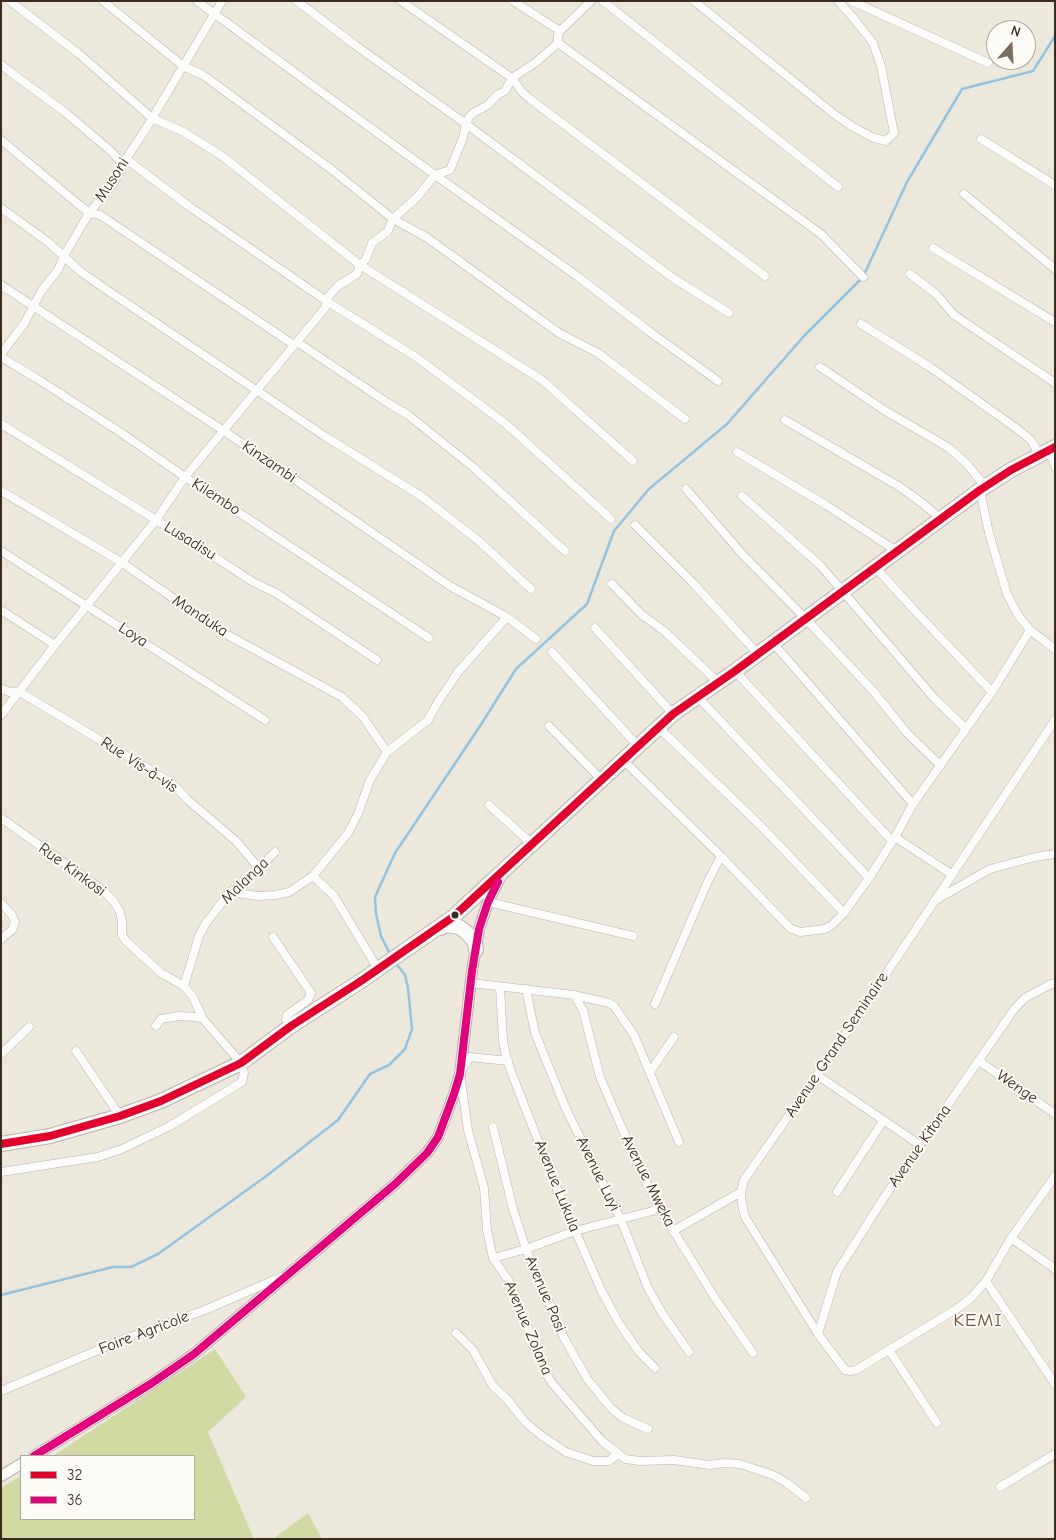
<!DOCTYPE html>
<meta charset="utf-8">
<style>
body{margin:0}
#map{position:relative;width:1056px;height:1540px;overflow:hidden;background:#ede8dc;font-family:"Comic Neue",sans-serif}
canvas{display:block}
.frame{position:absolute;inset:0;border:2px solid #3b2a1e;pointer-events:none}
.legend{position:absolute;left:20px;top:1455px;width:175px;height:65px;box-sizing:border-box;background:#fdfcf7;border:1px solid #afa8a0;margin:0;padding:6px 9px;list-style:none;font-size:15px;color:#3b2a1e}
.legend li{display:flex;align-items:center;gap:10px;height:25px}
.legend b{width:25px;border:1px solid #afa8a0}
.north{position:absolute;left:986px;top:20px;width:50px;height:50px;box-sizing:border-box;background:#fdfcf7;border:1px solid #afa8a0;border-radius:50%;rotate:19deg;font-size:14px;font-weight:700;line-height:20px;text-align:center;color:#3b2a1e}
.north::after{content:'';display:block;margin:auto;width:18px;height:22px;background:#796c60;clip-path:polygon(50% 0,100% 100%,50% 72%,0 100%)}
</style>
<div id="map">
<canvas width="1056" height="1540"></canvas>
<div class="frame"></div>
<ul class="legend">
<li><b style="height:6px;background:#e4002b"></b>32</li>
<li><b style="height:6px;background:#e5007d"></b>36</li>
</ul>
<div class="north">N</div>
</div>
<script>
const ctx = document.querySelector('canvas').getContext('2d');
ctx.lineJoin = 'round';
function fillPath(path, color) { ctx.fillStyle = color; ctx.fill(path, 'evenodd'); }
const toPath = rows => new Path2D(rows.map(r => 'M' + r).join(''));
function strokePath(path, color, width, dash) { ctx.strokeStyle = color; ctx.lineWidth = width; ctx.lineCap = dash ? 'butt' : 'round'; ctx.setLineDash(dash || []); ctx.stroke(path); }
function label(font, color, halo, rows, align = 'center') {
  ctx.font = font + ' "Comic Neue",sans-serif'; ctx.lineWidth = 4; ctx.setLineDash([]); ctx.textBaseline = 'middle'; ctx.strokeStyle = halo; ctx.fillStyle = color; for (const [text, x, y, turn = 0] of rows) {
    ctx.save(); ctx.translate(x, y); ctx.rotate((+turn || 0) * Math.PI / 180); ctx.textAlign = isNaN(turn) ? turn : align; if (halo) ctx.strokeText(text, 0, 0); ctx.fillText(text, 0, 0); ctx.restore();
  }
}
fillPath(toPath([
 [215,1349,246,1397,208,1432,254,1539,1,1539,1,1488,21,1476,21,1519,194,1519,194,1456,53,1456],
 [308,1513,322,1539,273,1539]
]), '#d0daa2');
strokePath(toPath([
 [389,952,381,936,376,914,375,897,395,853,480,726,516,669,587,604,614,531,649,489,727,424,804,336,863,277,907,182,962,89,1033,71,1055,36],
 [1,1295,113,1267,131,1267,158,1254,265,1177,338,1120,370,1074,389,1065,405,1049,412,1029,408,988,405,975,398,966]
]), '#93c5e2', 2.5);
const street = toPath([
 [10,1,78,53,152,118,184,132,222,156,360,265,542,380,633,461],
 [103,1,183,66,203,75,331,169,393,219,426,237,559,333,598,353,685,419],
 [197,1,435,175,577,276,650,332,718,381],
 [297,1,355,45,466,124,673,278,729,313],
 [401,1,512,78,522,92,530,99,765,276],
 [513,1,560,31],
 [603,1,838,187],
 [694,1,834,114,853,127,874,138,886,141,894,133,881,66,873,43,851,15,838,1],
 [852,1,988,63],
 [558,43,821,234,863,277],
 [1,65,66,113,112,152,118,159,122,160,126,159,190,207,328,302,416,357,506,424,611,519],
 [981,139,1055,185],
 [1,140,89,213,100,215,294,345],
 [964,194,1055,269],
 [1,208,48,242,81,272,104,288,326,437,421,496,479,541,531,589],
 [933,248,1055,322],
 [910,274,936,294,954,315,1055,383],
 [1,285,224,431,450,586,507,617,536,639],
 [861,324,930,367,1016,428,1031,440,1039,454],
 [297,342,388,403,408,415,473,467,565,551],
 [1,357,36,378,120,432,185,477,429,638],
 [1,357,4,350,24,324,42,290,58,270,64,256,89,213,113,184,126,159,147,127,222,1],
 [820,367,884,410,949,448,967,464,979,479,984,488],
 [785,420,900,487,922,503,941,519],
 [1,424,198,546,253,582,276,593,377,660],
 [1049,450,1055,466],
 [737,452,826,505,898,552],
 [686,489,744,556,806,619,874,692,907,733,939,764],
 [980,490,989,533,1007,594,1018,615,1030,630,1055,649],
 [1,491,121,562,222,632,342,697,363,717,387,752],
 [742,496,820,565,935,699,965,728],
 [635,525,693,583,758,654],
 [1,551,265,720],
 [876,568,917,613,992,692],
 [612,584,641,614,663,630,718,682],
 [1,610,55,645],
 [595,628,673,714],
 [773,643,913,804],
 [552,652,638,746],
 [735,671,892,841],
 [1,688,9,692,18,691,172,783,188,800,236,841,259,868],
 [697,696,869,878],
 [1,715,55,645,156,520,185,477,325,308,329,296,338,286,357,274,360,265,366,259,372,243,388,231,392,220,418,196,435,175,450,170,463,138,465,128,469,117,473,113,488,105,497,95,505,91,512,78,535,63,558,43,558,35,560,31,591,1],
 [1055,720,864,1007,744,1180,741,1192,742,1204,745,1217,818,1334,845,1370,851,1371,856,1370,958,1308,972,1297,986,1281,1011,1238,1055,1176],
 [549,726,602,780],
 [658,727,760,825,844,913],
 [623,760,721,856,790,928,800,932,825,929,832,925,844,913,869,878,895,837,913,804,992,692,1030,630],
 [489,805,532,844],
 [1,818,104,891,114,902,120,912,122,921,122,935,126,941,161,973,184,986],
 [895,837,951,874],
 [313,876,334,896,378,969],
 [230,892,258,896,276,895,289,892,313,876,348,833,358,814,370,780,387,752,428,720,438,702,458,672,507,617],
 [934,901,990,869,1035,857,1055,854],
 [488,902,633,936],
 [1,903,12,915,15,922,12,930,1,939],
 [273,937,311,993,308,1000,287,1015,286,1019,291,1026],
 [471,983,574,995,609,1003,614,1006,634,1035,679,1142],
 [500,987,503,1040,506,1056,512,1074,557,1189,602,1292,619,1323,639,1352,655,1368],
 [526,989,535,1033,566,1109,621,1220,648,1288,662,1313,689,1352],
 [574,995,583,1010,600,1077,641,1172,660,1209,715,1298,753,1353],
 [655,1004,708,881,721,856],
 [156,1026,161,1019,179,1016,197,1017,203,1019],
 [76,1051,120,1116],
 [1,1054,29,1027],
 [508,1061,470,1057,460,1074,468,1130,484,1188,487,1230,493,1258,510,1283,547,1375,552,1383,602,1441,625,1459,640,1461,674,1460,709,1465,724,1463,740,1464,773,1475,787,1483,806,1498],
 [979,1061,1055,1114],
 [650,1072,674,1037],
 [817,1075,920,1145],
 [493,1127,513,1209,526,1249,564,1338,588,1380,611,1408,623,1418,648,1429],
 [1,1172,98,1157,122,1149,170,1126,242,1082,244,1073,241,1063,203,1019,193,997,184,986,199,936,206,923,230,892,244,883,275,852],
 [837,1192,883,1121],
 [673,1231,741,1192],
 [1011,1238,1055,1269],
 [493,1258,526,1249,575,1231,660,1209],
 [986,1281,1055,1384],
 [456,1333,473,1350,493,1386,507,1399,525,1422,542,1436,566,1452,593,1461,609,1461,618,1454],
 [818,1334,837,1272,885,1196,1015,1008,1025,998,1051,984,1055,984],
 [889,1350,937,1423],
 [1,1391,122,1340,205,1310,281,1277],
 [1000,1487,1055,1454]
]);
const secondary = toPath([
 [34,1456,152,1383,194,1354,395,1184,427,1153,438,1137,454,1094,460,1074,472,971,479,929,488,902,501,876],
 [1,1476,21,1464]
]);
const highway = toPath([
 [440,928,448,925,459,927,466,932,475,942,476,950],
 [1,1144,50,1136,120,1116,161,1101,241,1063,291,1026,361,981,453,917,673,714,735,671,980,490,1011,470,1055,447]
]);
strokePath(street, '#b9b4ac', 9);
strokePath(secondary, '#b9b4ac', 12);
strokePath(highway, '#b9b4ac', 16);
strokePath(street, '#fcfcfa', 8);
strokePath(secondary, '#fcfcfa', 10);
strokePath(highway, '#fcfcfa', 14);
strokePath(toPath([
 [1,1144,50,1136,120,1116,161,1101,241,1063,291,1026,361,981,453,917,673,714,735,671,980,490,1011,470,1055,447]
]), '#e4002b', 8);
strokePath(toPath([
 [34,1456,152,1383,194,1354,395,1184,427,1153,438,1137,454,1094,460,1074,472,971,479,929,488,902,498,882]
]), '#e5007d', 8);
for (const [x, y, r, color] of [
 [455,915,4.5,"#3b2a1e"]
]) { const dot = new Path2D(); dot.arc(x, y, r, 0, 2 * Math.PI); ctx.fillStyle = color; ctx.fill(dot); strokePath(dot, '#fdfcf7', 2); }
label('16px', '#3b2a1e', '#fdfcf7', [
 ["Musoni",112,180,-57],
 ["Kinzambi",269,462,34],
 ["Kilembo",216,497,33],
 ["Lusadisu",190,541,32],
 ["Manduka",200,616,33],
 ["Loya",133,635,33],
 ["Rue Vis-à-vis",139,765,33],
 ["Rue Kinkosi",72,870,36],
 ["Malanga",245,881,-44],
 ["Avenue Grand Seminaire",837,1045,-56],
 ["Wenge",1017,1087,35],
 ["Avenue Kitona",920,1146,-55],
 ["Avenue Luyi",598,1174,64],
 ["Avenue Mweka",648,1181,63],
 ["Avenue Lukula",557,1186,68],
 ["Avenue Pasi",545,1294,67],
 ["Avenue Zolana",528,1328,67],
 ["Foire Agricole",144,1333,-21]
]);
ctx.letterSpacing = '1px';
label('19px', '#73543f', '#fdfcf7', [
 ["KEMI",978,1321]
]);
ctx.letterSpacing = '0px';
</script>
